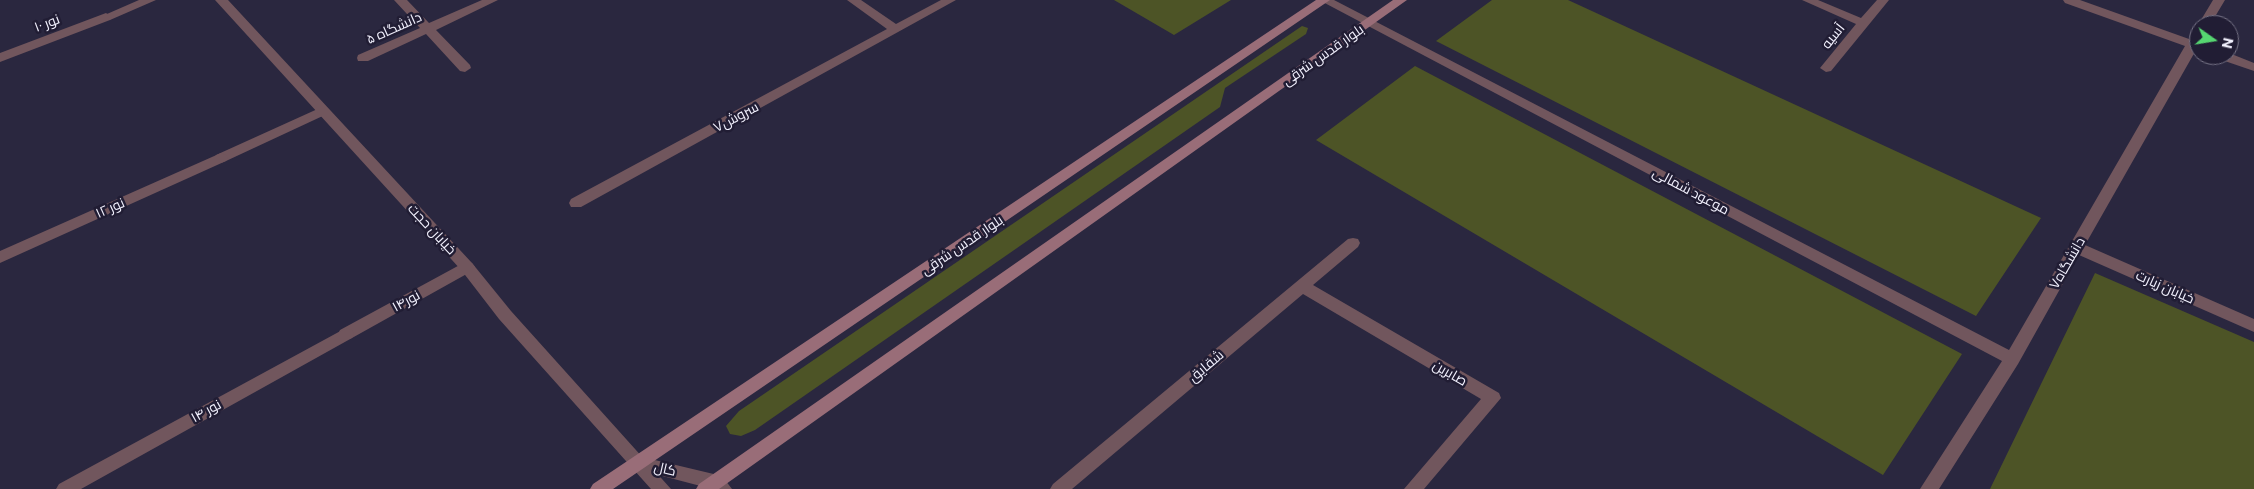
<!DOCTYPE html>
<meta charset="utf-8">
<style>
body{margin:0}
#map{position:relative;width:2254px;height:489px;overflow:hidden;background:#2a273f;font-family:Commissioner,sans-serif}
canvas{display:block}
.north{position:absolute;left:2189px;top:15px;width:50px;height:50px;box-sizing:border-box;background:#211d34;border:1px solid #757285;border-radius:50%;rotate:103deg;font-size:14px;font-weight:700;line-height:20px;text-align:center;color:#f2f1fe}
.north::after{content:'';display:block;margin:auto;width:18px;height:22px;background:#56d671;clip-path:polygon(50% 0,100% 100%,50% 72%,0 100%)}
</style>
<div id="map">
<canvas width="2254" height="489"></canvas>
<div class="north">N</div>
</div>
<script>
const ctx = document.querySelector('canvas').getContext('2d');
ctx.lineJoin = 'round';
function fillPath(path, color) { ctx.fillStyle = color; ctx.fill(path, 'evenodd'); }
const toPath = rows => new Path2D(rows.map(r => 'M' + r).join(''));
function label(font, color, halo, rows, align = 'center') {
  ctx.font = font + ' Commissioner,Cairo,sans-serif'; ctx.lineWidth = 5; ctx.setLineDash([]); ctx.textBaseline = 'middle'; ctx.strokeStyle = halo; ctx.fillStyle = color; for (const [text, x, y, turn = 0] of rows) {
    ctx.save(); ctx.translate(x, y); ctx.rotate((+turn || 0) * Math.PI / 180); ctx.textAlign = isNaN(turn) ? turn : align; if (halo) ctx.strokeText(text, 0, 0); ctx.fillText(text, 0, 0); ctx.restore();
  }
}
fillPath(toPath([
 [1114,0,1231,0,1174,35],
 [1492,0,1568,0,2041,218,1976,316,1436,41],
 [1302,26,1308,28,1306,34,1225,88,1220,107,755,430,741,436,730,434,726,426,739,411],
 [1415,66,1962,354,1883,475,1316,140],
 [2095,273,2254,342,2254,489,1990,489]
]), '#4d5426');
fillPath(toPath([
 [139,0,156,0,110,20,102,20,100,17,139,0],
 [322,107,329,111,327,114,226,161,221,163,214,158,216,155,322,107],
 [467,261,472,263,475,267,472,271,352,338,346,340,340,338,338,334,340,330,467,261]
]), '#71565d');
fillPath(toPath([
 [394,0,407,0,429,23,482,0,498,0,436,30,470,65,471,68,465,72,460,71,426,34,368,61,358,61,357,58,358,55,420,28,394,0],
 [847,0,861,0,896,24,941,0,956,0,581,207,571,207,569,203,571,199,887,29,847,0],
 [1319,0,1334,0,2009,350,2185,46,2065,3,2063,0,2080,0,2189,39,2195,30,2199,29,2199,51,2196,50,2085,245,2254,319,2254,332,2079,255,2018,364,1939,489,1920,489,2002,361,1319,0],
 [1802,0,1818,0,1861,18,1877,0,1889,0,1831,71,1826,72,1820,68,1856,24,1802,0],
 [2213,0,2225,0,2210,25,2199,27,2198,25,2213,0],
 [106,13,112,17,110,20,0,62,0,53,106,13],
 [2229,53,2254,63,2254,71,2216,58,2215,55,2229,53],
 [221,153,226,155,228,158,226,161,0,263,0,251,221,153],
 [1353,238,1358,239,1360,243,1358,247,1313,285,1499,393,1501,398,1424,489,1404,489,1481,399,1303,294,1072,489,1050,489,1053,484,1348,239,1353,238],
 [346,328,352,330,354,334,352,338,81,489,56,489,59,484,346,328],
 [638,456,722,476,732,489,712,489,632,468,629,463,632,458,638,456]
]), '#71565d');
fillPath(toPath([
 [215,0,228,0,472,263,511,311,671,489,651,489,499,319,462,271,215,0]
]), '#71565d');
fillPath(toPath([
 [1316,0,1330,0,613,489,590,489,593,484,1316,0],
 [1393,0,1407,0,719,489,696,489,699,484,1393,0]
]), '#996d78');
label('14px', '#f2f1fe', '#211d34', [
 ["نور ۱۰",47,23,-21],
 ["دانشگاه ۵",394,28,-24],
 ["آسیه",1833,36,-51],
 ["بلوار قدس شرقی",1323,55,-35],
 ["سروش۷",736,117,-28],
 ["موعود شمالی",1691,191,28],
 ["نور ۱۲",110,208,-24],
 ["خیابان حجت",432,229,47],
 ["بلوار قدس شرقی",962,245,-34],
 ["دانشگاه۷",2067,263,-60],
 ["خیابان زیارت",2165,287,24],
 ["نور۱۴",406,301,-29],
 ["شقایق",1206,366,-40],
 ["صابرین",1450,373,30],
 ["نور ۱۴",206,411,-29],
 ["کال",665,469,13]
]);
</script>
